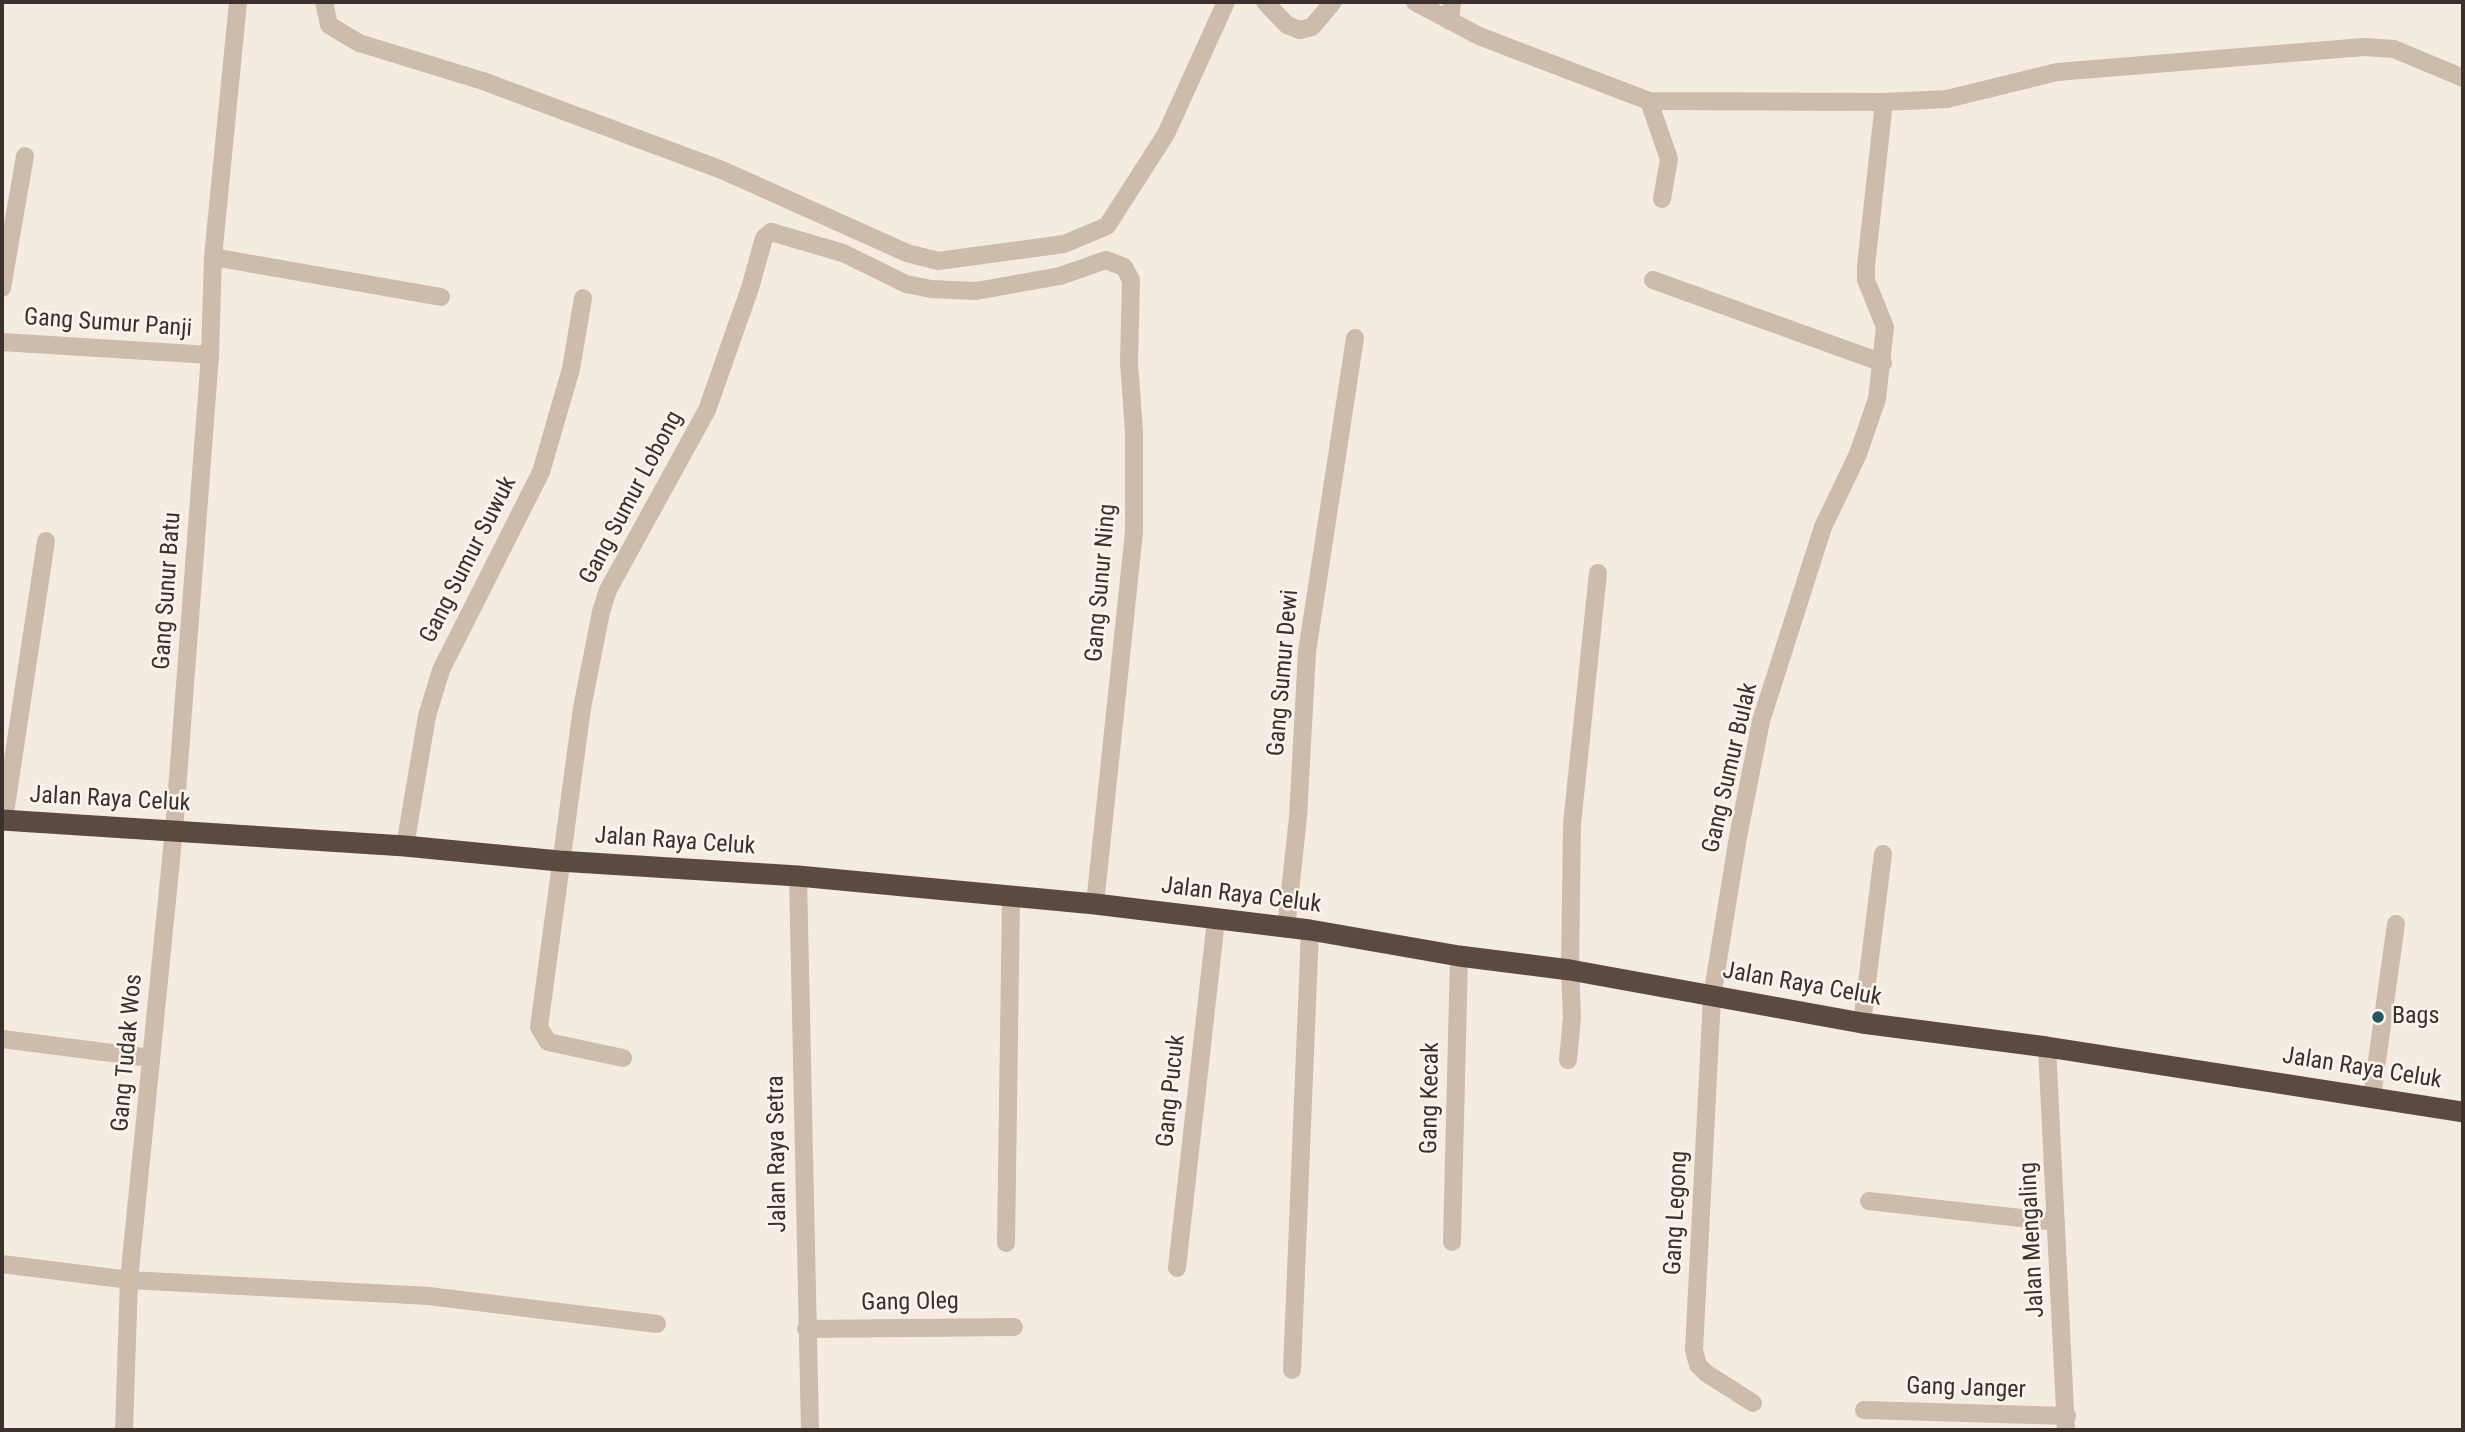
<!DOCTYPE html>
<style>
body{margin:0}
#map{position:relative;width:2465px;height:1432px;overflow:hidden;background:#f4ebe1;font-family:"Roboto Condensed",sans-serif}
canvas{display:block}
.frame{position:absolute;inset:0;border:4px solid #3b302b;pointer-events:none}
</style>
<div id="map">
<canvas width="2465" height="1432"></canvas>
<div class="frame"></div>
</div>
<script>
const ctx = document.querySelector('canvas').getContext('2d');
ctx.lineJoin = 'round';
const toPath = rows => new Path2D(rows.map(r => 'M' + r).join(''));
function strokePath(path, color, width, dash) { ctx.strokeStyle = color; ctx.lineWidth = width; ctx.lineCap = dash ? 'butt' : 'round'; ctx.setLineDash(dash || []); ctx.stroke(path); }
function label(font, color, halo, rows, align = 'center') {
  ctx.font = font + ' "Roboto Condensed",sans-serif'; ctx.lineWidth = 5; ctx.setLineDash([]); ctx.textBaseline = 'middle'; ctx.strokeStyle = halo; ctx.fillStyle = color; for (const [text, x, y, turn = 0] of rows) {
    ctx.save(); ctx.translate(x, y); ctx.rotate((+turn || 0) * Math.PI / 180); ctx.textAlign = isNaN(turn) ? turn : align; if (halo) ctx.strokeText(text, 0, 0); ctx.fillText(text, 0, 0); ctx.restore();
  }
}
strokePath(toPath([
 [1450,21,1452,2],
 [1649,101,1669,159,1662,199],
 [1653,280,1883,363],
 [1568,1060,1572,1017,1570,970],
 [2372,1097,2396,924]
]), '#cdbbac', 18);
strokePath(toPath([
 [324,2,329,25,359,43,483,81,722,170,907,253,938,261,1064,244,1107,226,1166,134,1226,2],
 [1265,2,1287,25,1300,30,1312,27,1333,2],
 [1415,2,1479,36,1649,101,1884,102,1947,99,2057,72,2364,47,2394,49,2463,78],
 [213,257,441,297],
 [2,288,25,156],
 [2,342,210,355],
 [4,820,46,541],
 [405,846,427,716,441,670,541,472,571,369,583,298],
 [798,876,810,1430],
 [1286,929,1298,817,1307,652,1355,338],
 [1570,970,1572,824,1598,573],
 [1862,1023,1883,854],
 [2,1039,151,1058],
 [2047,1047,2066,1430],
 [623,1058,548,1042,539,1027,582,708,601,612,608,590,707,410,750,288,764,238,771,232,843,253,906,284,931,289,976,291,1060,276,1106,260,1124,267,1131,280,1129,363,1134,431,1134,532,1095,904],
 [1869,1201,2056,1222],
 [1452,1242,1459,956],
 [1006,1243,1011,897],
 [2,1264,129,1280,429,1296,657,1324],
 [1177,1268,1216,920],
 [806,1329,1014,1327],
 [1292,1370,1310,930],
 [1753,1403,1706,1373,1698,1365,1694,1350,1712,997,1738,837,1761,721,1823,527,1858,454,1877,399,1885,327,1866,280,1866,266,1884,102],
 [1864,1410,2067,1416],
 [124,1430,129,1280,174,830,210,355,213,257,238,2]
]), '#cdbbac', 18);
strokePath(toPath([
 [2,820,405,846,559,861,798,876,1095,904,1310,930,1459,956,1570,970,1862,1023,2047,1047,2463,1112]
]), '#5c4a42', 21);
for (const [x, y, r, color] of [
 [2378,1017,7,"#1f5a5e"]
]) { const dot = new Path2D(); dot.arc(x, y, r, 0, 2 * Math.PI); ctx.fillStyle = color; ctx.fill(dot); strokePath(dot, '#fbf5ee', 2.5); }
label('24px', '#3b302b', '#fbf5ee', [
 ["Gang Sumur Panji",108,324,4],
 ["Gang Sumur Lobong",632,498,-62],
 ["Gang Sumur Suwuk",469,560,-63],
 ["Gang Sunur Ning",1102,583,-85],
 ["Gang Sunur Batu",168,591,-86],
 ["Gang Sumur Dewi",1284,673,-85],
 ["Gang Sumur Bulak",1731,768,-77],
 ["Jalan Raya Celuk",110,800,3],
 ["Jalan Raya Celuk",675,842,4],
 ["Jalan Raya Celuk",1241,896,7],
 ["Jalan Raya Celuk",1802,985,10],
 ["Gang Tudak Wos",128,1053,-85],
 ["Jalan Raya Celuk",2362,1069,9],
 ["Gang Pucuk",1172,1091,-84],
 ["Gang Kecak",1431,1098,-89],
 ["Jalan Raya Setra",778,1154,-91],
 ["Gang Legong",1677,1213,-87],
 ["Jalan Mengaling",2033,1240,-93],
 ["Gang Oleg",910,1303,-1],
 ["Gang Janger",1966,1389,2]
]);
label('24px', '#3b302b', '#fbf5ee', [
 ["Bags",2392,1017]
], 'left');
</script>
